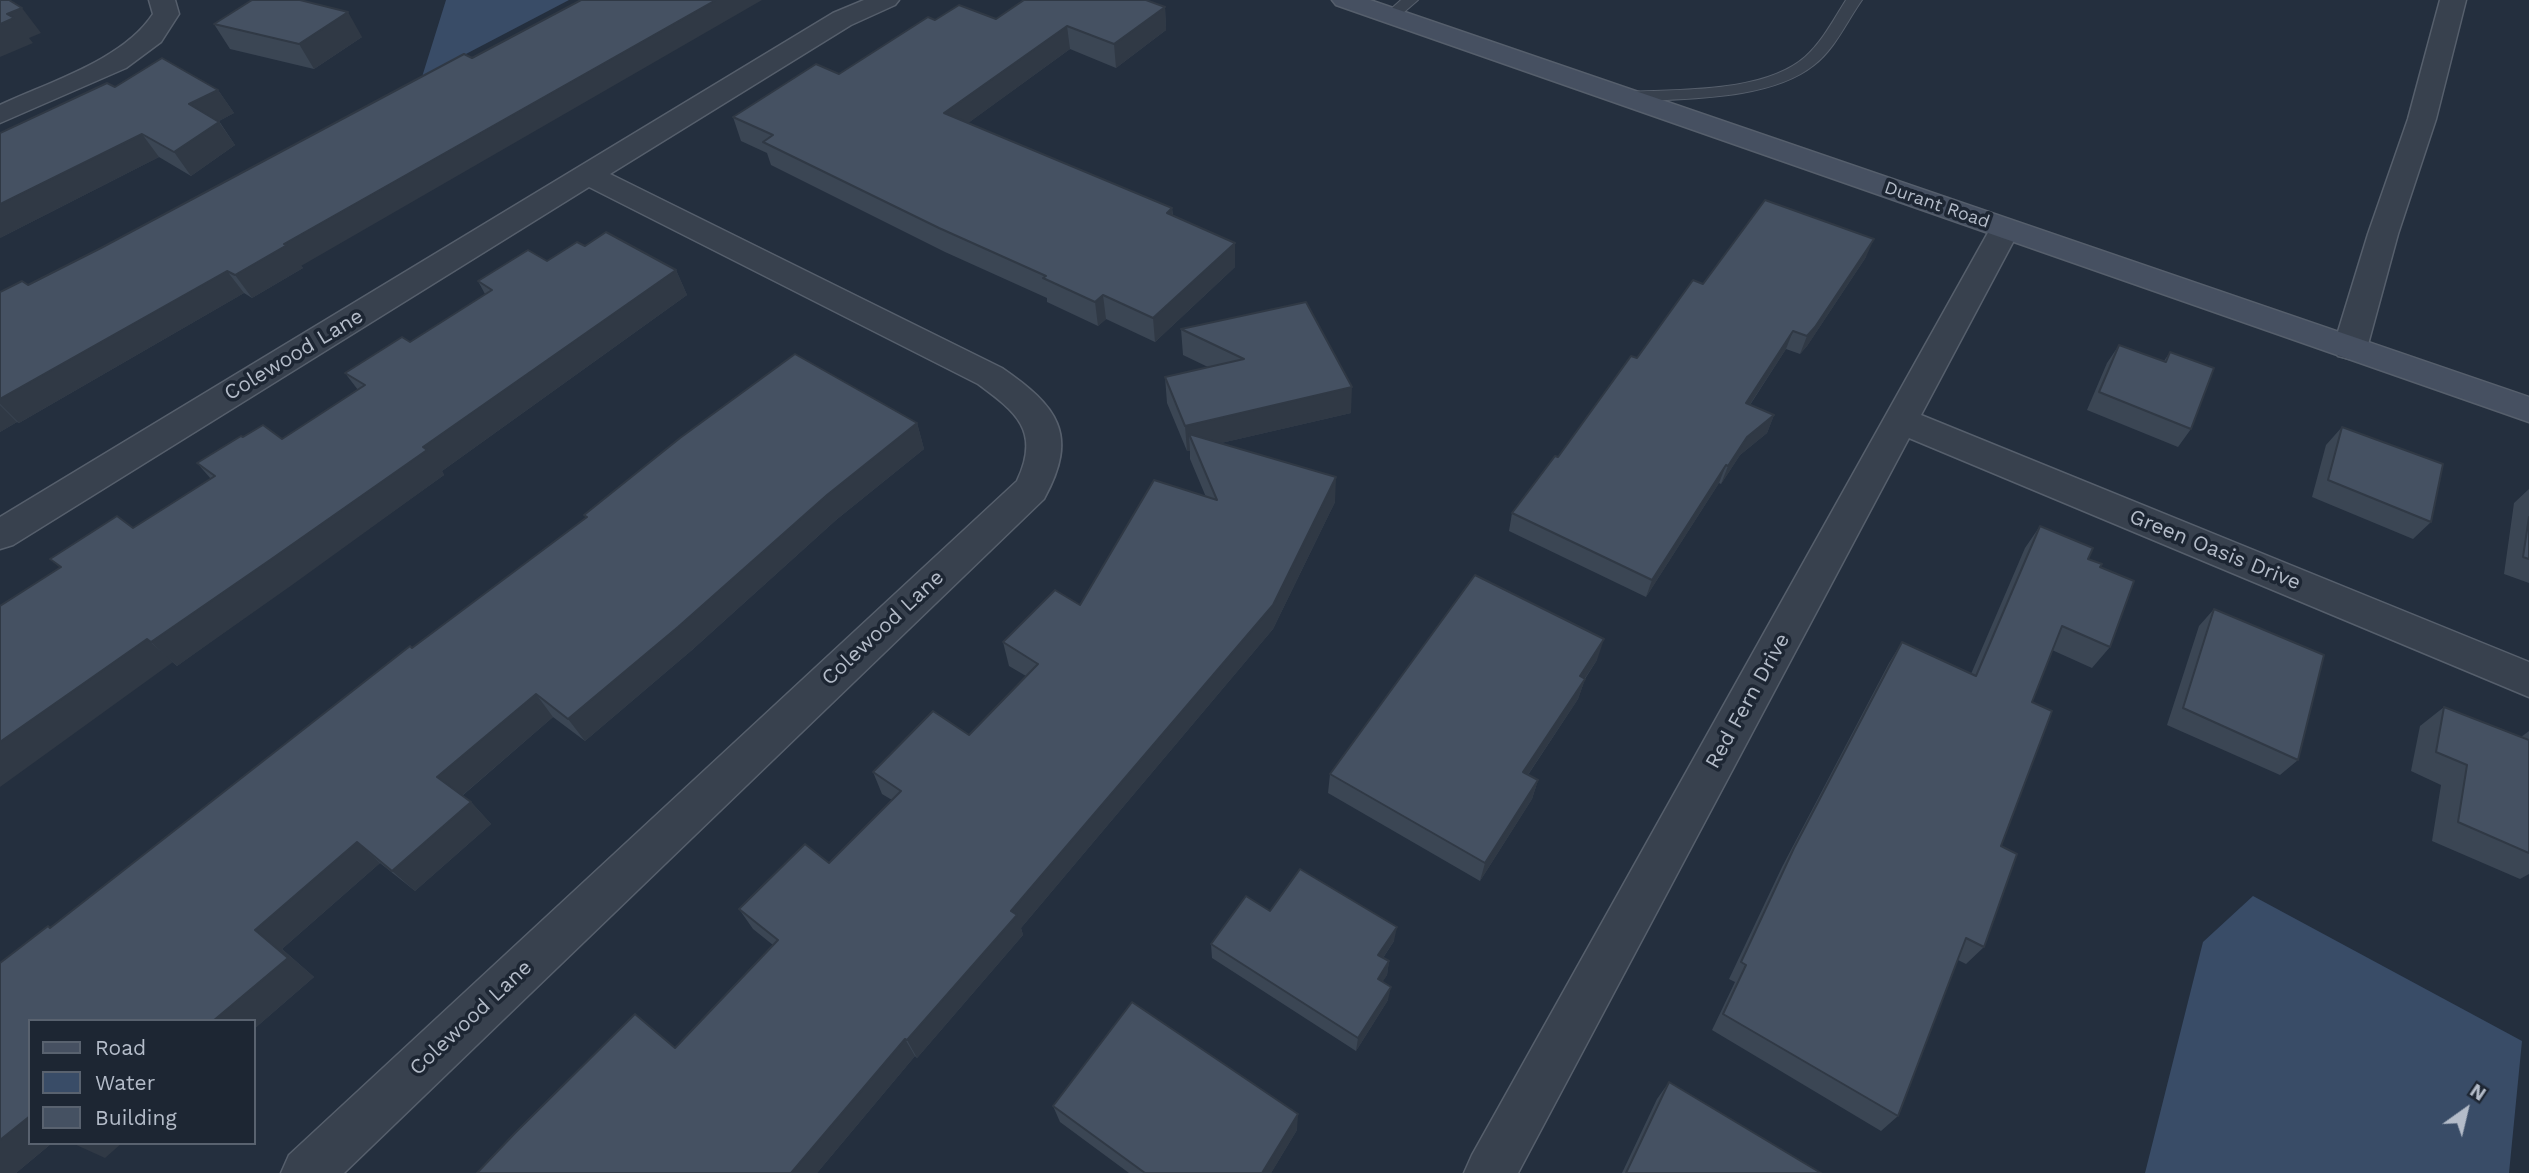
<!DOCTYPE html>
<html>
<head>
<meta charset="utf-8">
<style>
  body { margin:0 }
  #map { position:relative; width:2529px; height:1173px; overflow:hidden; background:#242f3e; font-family:"Work Sans",sans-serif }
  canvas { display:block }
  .legend { position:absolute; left:28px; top:1019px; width:228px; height:126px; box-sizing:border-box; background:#1d2633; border:2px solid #59626f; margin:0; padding:9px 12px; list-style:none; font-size:21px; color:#b4bcc9 }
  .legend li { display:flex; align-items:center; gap:14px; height:35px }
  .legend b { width:35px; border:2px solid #59626f }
  .north { position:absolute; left:2431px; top:1075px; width:70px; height:70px; -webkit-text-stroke:5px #1d2633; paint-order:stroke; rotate:34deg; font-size:19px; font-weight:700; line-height:28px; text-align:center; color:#b4bcc9 }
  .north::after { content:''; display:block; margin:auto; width:24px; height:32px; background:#b4bcc9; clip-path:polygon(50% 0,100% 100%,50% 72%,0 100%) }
</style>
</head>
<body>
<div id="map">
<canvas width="2529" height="1173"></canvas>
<ul class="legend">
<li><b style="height:9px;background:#465061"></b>Road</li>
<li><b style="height:19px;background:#394c67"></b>Water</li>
<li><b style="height:19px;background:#455162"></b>Building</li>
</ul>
<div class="north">N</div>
</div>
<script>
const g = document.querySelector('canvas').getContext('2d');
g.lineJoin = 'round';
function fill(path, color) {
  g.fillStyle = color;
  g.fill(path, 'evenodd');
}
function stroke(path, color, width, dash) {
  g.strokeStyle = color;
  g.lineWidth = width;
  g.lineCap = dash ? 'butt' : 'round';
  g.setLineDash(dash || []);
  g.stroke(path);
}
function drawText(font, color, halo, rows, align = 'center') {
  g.font = font + ' "Work Sans",sans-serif';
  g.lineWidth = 7;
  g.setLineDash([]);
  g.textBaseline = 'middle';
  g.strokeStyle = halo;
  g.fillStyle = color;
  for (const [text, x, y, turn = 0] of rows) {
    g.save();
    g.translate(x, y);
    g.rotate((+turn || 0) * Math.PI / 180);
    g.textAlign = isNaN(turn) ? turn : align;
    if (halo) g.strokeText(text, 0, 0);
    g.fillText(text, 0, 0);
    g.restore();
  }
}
fill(new Path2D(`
  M 446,0 L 569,0 L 422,77 Z
  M 2253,896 L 2522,1041 L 2509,1173 L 2145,1173 L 2203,942 Z`), '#394c67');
const lane = new Path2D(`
  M 1401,0 L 1418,0 L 1396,19 L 1386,19 L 1383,16 Z
  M 1846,0 L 1862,0 C 1847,21 1835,49 1814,65 C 1769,101 1683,98 1627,102 L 1619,97 L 1627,92 C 1679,89 1764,93 1805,57 C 1822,42 1834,19 1846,0 Z`);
const street = new Path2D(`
  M 149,0 L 175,0 L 179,14 L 161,42 L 126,68 L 0,123 L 0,105 C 49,82 123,60 153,14 Z
  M 864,0 L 899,0 L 895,5 L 851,25 L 610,174 L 1002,368 C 1057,406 1080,434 1044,499 L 344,1173 L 281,1173 L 289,1155 L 1017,481 C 1041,431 1016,412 978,384 L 589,187 L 13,545 L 0,549 L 0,517 L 833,13 Z
  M 2440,0 L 2466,0 L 2436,119 L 2398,234 L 2367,348 L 2362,356 L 2350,359 L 2338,356 L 2333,348 L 2368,234 L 2408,119 Z
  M 2005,219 L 2016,222 L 2020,229 L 1921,415 L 2529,662 L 2529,697 L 1909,438 L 1518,1173 L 1464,1173 L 1472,1155 L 1990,229 L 1994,222 Z`);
const secondary = new Path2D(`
  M 1332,0 L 1370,0 L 2529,397 L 2529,422 L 1336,5 Z`);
stroke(lane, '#565f6c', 2);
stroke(street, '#565f6c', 3);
stroke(secondary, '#565f6c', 3);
fill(lane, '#38414e');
fill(street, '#38414e');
fill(secondary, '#465061');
fill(new Path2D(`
  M 1165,7 L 1166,30 L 1116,68 L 1070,49 L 968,123 L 1172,208 L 1173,216 L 1235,243 L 1235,267 L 1155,342 L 1106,319 L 1098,326 L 1047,302 L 1047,298 L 945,252 L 771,165 L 767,153 L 741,141 L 733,117 L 839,74 L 935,20 L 996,19 Z
  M 214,24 L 362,37 L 314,69 L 230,49 Z
  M 115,87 L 218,90 L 234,113 L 219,121 L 235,145 L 191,176 L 159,157 L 0,238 Z
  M 585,246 L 676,270 L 687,295 L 442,471 L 444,475 L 177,666 L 50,559 L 133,528 L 211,479 L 197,463 L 243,437 L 282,439 L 358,390 L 345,373 L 410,342 L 485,294 L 478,281 L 547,261 Z
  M 1866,257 L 1807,346 L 1800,354 L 1786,349 L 1750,405 L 1774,415 L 1767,433 L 1740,455 L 1721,484 L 1719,483 L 1646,597 L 1509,531 L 1512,513 L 1637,358 L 1703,284 Z
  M 301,266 L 303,268 L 252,298 L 244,293 L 19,423 L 17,422 L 0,432 L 0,292 L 28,285 Z
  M 1306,302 L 1351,413 L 1221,443 L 1335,502 L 1273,629 L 1021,928 L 1023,935 L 917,1058 L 915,1056 L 817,1173 L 477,1173 L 675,1048 L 773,945 L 753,929 L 739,909 L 829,863 L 892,800 L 882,794 L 873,772 L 969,735 L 1026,676 L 1009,666 L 1003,642 L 1080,605 L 1206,497 L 1190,459 L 1190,451 L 1187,451 L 1167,403 L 1165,377 L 1208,367 L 1183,355 L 1181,329 Z
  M 2119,345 L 2164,361 L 2170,352 L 2191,429 L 2178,447 L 2087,410 L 2107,363 Z
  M 917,423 L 924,449 L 836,520 L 692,650 L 585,741 L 553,717 L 462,796 L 471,802 L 491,824 L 415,891 L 380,863 L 282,949 L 314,977 L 254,1029 L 254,1021 L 30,1143 L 52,1143 L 16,1173 L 0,1173 L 48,926 L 51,928 L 412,648 L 586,518 L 584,515 Z
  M 2342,427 L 2431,522 L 2413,539 L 2312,497 L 2326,445 Z
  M 2529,489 L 2529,583 L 2504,574 L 2514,503 Z
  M 2040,526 L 2100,567 L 2110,647 L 2092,668 L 2052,650 L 2032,702 L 2001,846 L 1984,947 L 1966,964 L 1958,960 L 1898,1116 L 1881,1131 L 1712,1030 L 1735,982 L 1729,979 L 1782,867 L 1889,663 L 1902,642 L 1971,674 L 2025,548 Z
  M 2214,609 L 2298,760 L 2280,775 L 2167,725 L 2199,626 Z
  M 1597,660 L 1585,679 L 1578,699 L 1528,775 L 1538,780 L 1532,799 L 1480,881 L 1328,793 L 1330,774 Z
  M 2444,707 L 2521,737 L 2529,731 L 2529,874 L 2520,879 L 2432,841 L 2441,785 L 2411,771 L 2420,726 Z
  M 1270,911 L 1394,941 L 1383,958 L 1389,961 L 1387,975 L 1382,982 L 1388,1000 L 1356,1051 L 1212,958 L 1211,944 Z
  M 1669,1082 L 1821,1173 L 1622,1173 L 1657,1099 Z
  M 1053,1106 L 1297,1130 L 1271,1173 L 1129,1173 L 1060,1122 Z`), '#3b4654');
fill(new Path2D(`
  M 716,0 L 762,0 L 301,266 L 303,268 L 252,298 L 235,275 L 284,244 Z
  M 1165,7 L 1166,30 L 1116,68 L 1114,44 Z
  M 22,8 L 41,33 L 29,38 L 33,43 L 0,57 L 0,24 L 7,14 Z
  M 348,12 L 362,37 L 314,69 L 299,44 Z
  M 1067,26 L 1070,49 L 949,137 L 944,113 Z
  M 218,90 L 234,113 L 206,128 L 189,104 Z
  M 219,122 L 235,145 L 191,176 L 174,152 Z
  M 142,134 L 159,157 L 0,238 L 0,204 Z
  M 1172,208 L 1174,232 L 1167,213 Z
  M 1874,239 L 1866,257 L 1807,346 L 1800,354 L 1807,336 Z
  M 1235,243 L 1235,267 L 1155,342 L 1153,318 Z
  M 676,270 L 687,295 L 442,471 L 444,475 L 292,585 L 177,666 L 151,642 L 423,447 Z
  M 227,271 L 244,293 L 19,423 L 0,404 L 0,399 Z
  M 1103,295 L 1106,319 L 1098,326 L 1095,302 Z
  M 1793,331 L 1786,349 L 1739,421 L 1746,403 Z
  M 1352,387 L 1351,413 L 1195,449 L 1189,434 L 1190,451 L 1187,451 L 1185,426 Z
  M 0,405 L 17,422 L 0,432 Z
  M 1774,415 L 1767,433 L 1740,455 L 1721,484 L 1728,466 L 1747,437 Z
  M 917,423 L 924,449 L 836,520 L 692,650 L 585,741 L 568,719 L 827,495 Z
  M 1726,465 L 1719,483 L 1646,597 L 1652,580 Z
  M 1336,477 L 1335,502 L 1273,629 L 1021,928 L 1023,935 L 917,1058 L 907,1040 L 1011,911 Z
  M 147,639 L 173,662 L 0,787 L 0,742 Z
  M 1604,639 L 1597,660 L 1573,696 L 1580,676 Z
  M 1585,679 L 1578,699 L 1517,791 L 1523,772 Z
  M 536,694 L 553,717 L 458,799 L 437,777 Z
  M 1538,780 L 1532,799 L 1480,881 L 1485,863 Z
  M 471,802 L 491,824 L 415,891 L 392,871 Z
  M 357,842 L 380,863 L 282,949 L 314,977 L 254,1029 L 254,1021 L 213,1021 L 255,930 Z
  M 1397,927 L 1394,941 L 1376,968 L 1378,955 Z
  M 1389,961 L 1387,975 L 1376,992 L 1378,979 Z
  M 1391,987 L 1388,1000 L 1356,1051 L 1358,1038 Z
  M 905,1039 L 915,1056 L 817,1173 L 791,1173 Z
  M 1298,1114 L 1297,1130 L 1271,1173 L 1262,1173 Z
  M 30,1116 L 30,1143 L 52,1143 L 16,1173 L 0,1173 L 0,1140 Z
  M 72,1143 L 122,1143 L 105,1158 Z`), '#303945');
const building = new Path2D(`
  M 0,0 L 9,0 L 22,8 L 7,14 L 14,18 L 0,24 Z
  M 252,0 L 300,0 L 348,12 L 299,44 L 214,24 Z
  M 581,0 L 716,0 L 284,244 L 287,245 L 235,275 L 227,271 L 0,399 L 0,292 L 22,281 L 28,285 L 101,248 L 464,54 L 472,58 Z
  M 1024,0 L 1146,0 L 1165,7 L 1114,44 L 1067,26 L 944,113 L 1172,208 L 1167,213 L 1235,243 L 1153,318 L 1103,295 L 1095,302 L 1043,278 L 1046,276 L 939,228 L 763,142 L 773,135 L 733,117 L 816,64 L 839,74 L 928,17 L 935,20 L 959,5 L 996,19 Z
  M 162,58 L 218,90 L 189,104 L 219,122 L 174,152 L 142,134 L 0,204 L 0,133 L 107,83 L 115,87 Z
  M 1765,200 L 1874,239 L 1815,327 L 1807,336 L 1793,331 L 1746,403 L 1774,415 L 1747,437 L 1728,466 L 1726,465 L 1652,580 L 1512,513 L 1555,456 L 1558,457 L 1631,356 L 1637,358 L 1693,280 L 1703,284 Z
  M 606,232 L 676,270 L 423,447 L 427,450 L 270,560 L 151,642 L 147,639 L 0,742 L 0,606 L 61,567 L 50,559 L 117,516 L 133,528 L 215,476 L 197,463 L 241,436 L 243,437 L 263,425 L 282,439 L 365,385 L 345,373 L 402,337 L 410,342 L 492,290 L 478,281 L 528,250 L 547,261 L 577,242 L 585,246 Z
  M 1306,302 L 1352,387 L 1185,426 L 1165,377 L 1244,359 L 1181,329 Z
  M 2119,345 L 2166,362 L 2170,352 L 2214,368 L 2191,429 L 2099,392 Z
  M 795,354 L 917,423 L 827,495 L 678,627 L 568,719 L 536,694 L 437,777 L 471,802 L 392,871 L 357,842 L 255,930 L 288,958 L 213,1021 L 30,1021 L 30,1116 L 0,1140 L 0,963 L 48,926 L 50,928 L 410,646 L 412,648 L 587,517 L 584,515 L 680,438 Z
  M 2342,427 L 2443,464 L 2431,522 L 2328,480 Z
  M 1189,434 L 1336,477 L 1273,605 L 1011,911 L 1017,915 L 907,1040 L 905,1039 L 791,1173 L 477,1173 L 515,1133 L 635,1014 L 675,1048 L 778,940 L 739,909 L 805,844 L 829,863 L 901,791 L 873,772 L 933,711 L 969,735 L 1038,664 L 1003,642 L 1055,590 L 1080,605 L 1154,480 L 1217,500 Z
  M 2529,517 L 2529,559 L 2523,557 Z
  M 2040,526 L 2093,548 L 2088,559 L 2102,564 L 2100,567 L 2134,581 L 2110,647 L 2062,626 L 2032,702 L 2052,711 L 2001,846 L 2017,854 L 1984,947 L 1966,938 L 1898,1116 L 1723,1014 L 1746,965 L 1741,962 L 1794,848 L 1902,642 L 1976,676 Z
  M 1475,575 L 1604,639 L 1580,676 L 1585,679 L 1523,772 L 1538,780 L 1485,863 L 1330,774 Z
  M 2214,609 L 2324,655 L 2298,760 L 2183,708 Z
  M 2444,707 L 2529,740 L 2529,853 L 2458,822 L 2467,765 L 2436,752 Z
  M 1300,869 L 1397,927 L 1378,955 L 1389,961 L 1378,979 L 1391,987 L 1358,1038 L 1211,944 L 1246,896 L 1270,911 Z
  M 1132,1002 L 1298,1114 L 1262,1173 L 1145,1173 L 1053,1106 Z
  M 1669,1082 L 1821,1173 L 1626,1173 Z`);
fill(building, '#455162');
stroke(building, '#303945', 2);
drawText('18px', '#b4bcc9', '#1d2633', [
  ["Durant Road",1937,205,19]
]);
drawText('21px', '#b4bcc9', '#1d2633', [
  ["Colewood Lane",294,355,-31],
  ["Green Oasis Drive",2215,550,22],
  ["Colewood Lane",883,628,-43],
  ["Red Fern Drive",1748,701,-61],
  ["Colewood Lane",471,1018,-43]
]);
</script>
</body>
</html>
